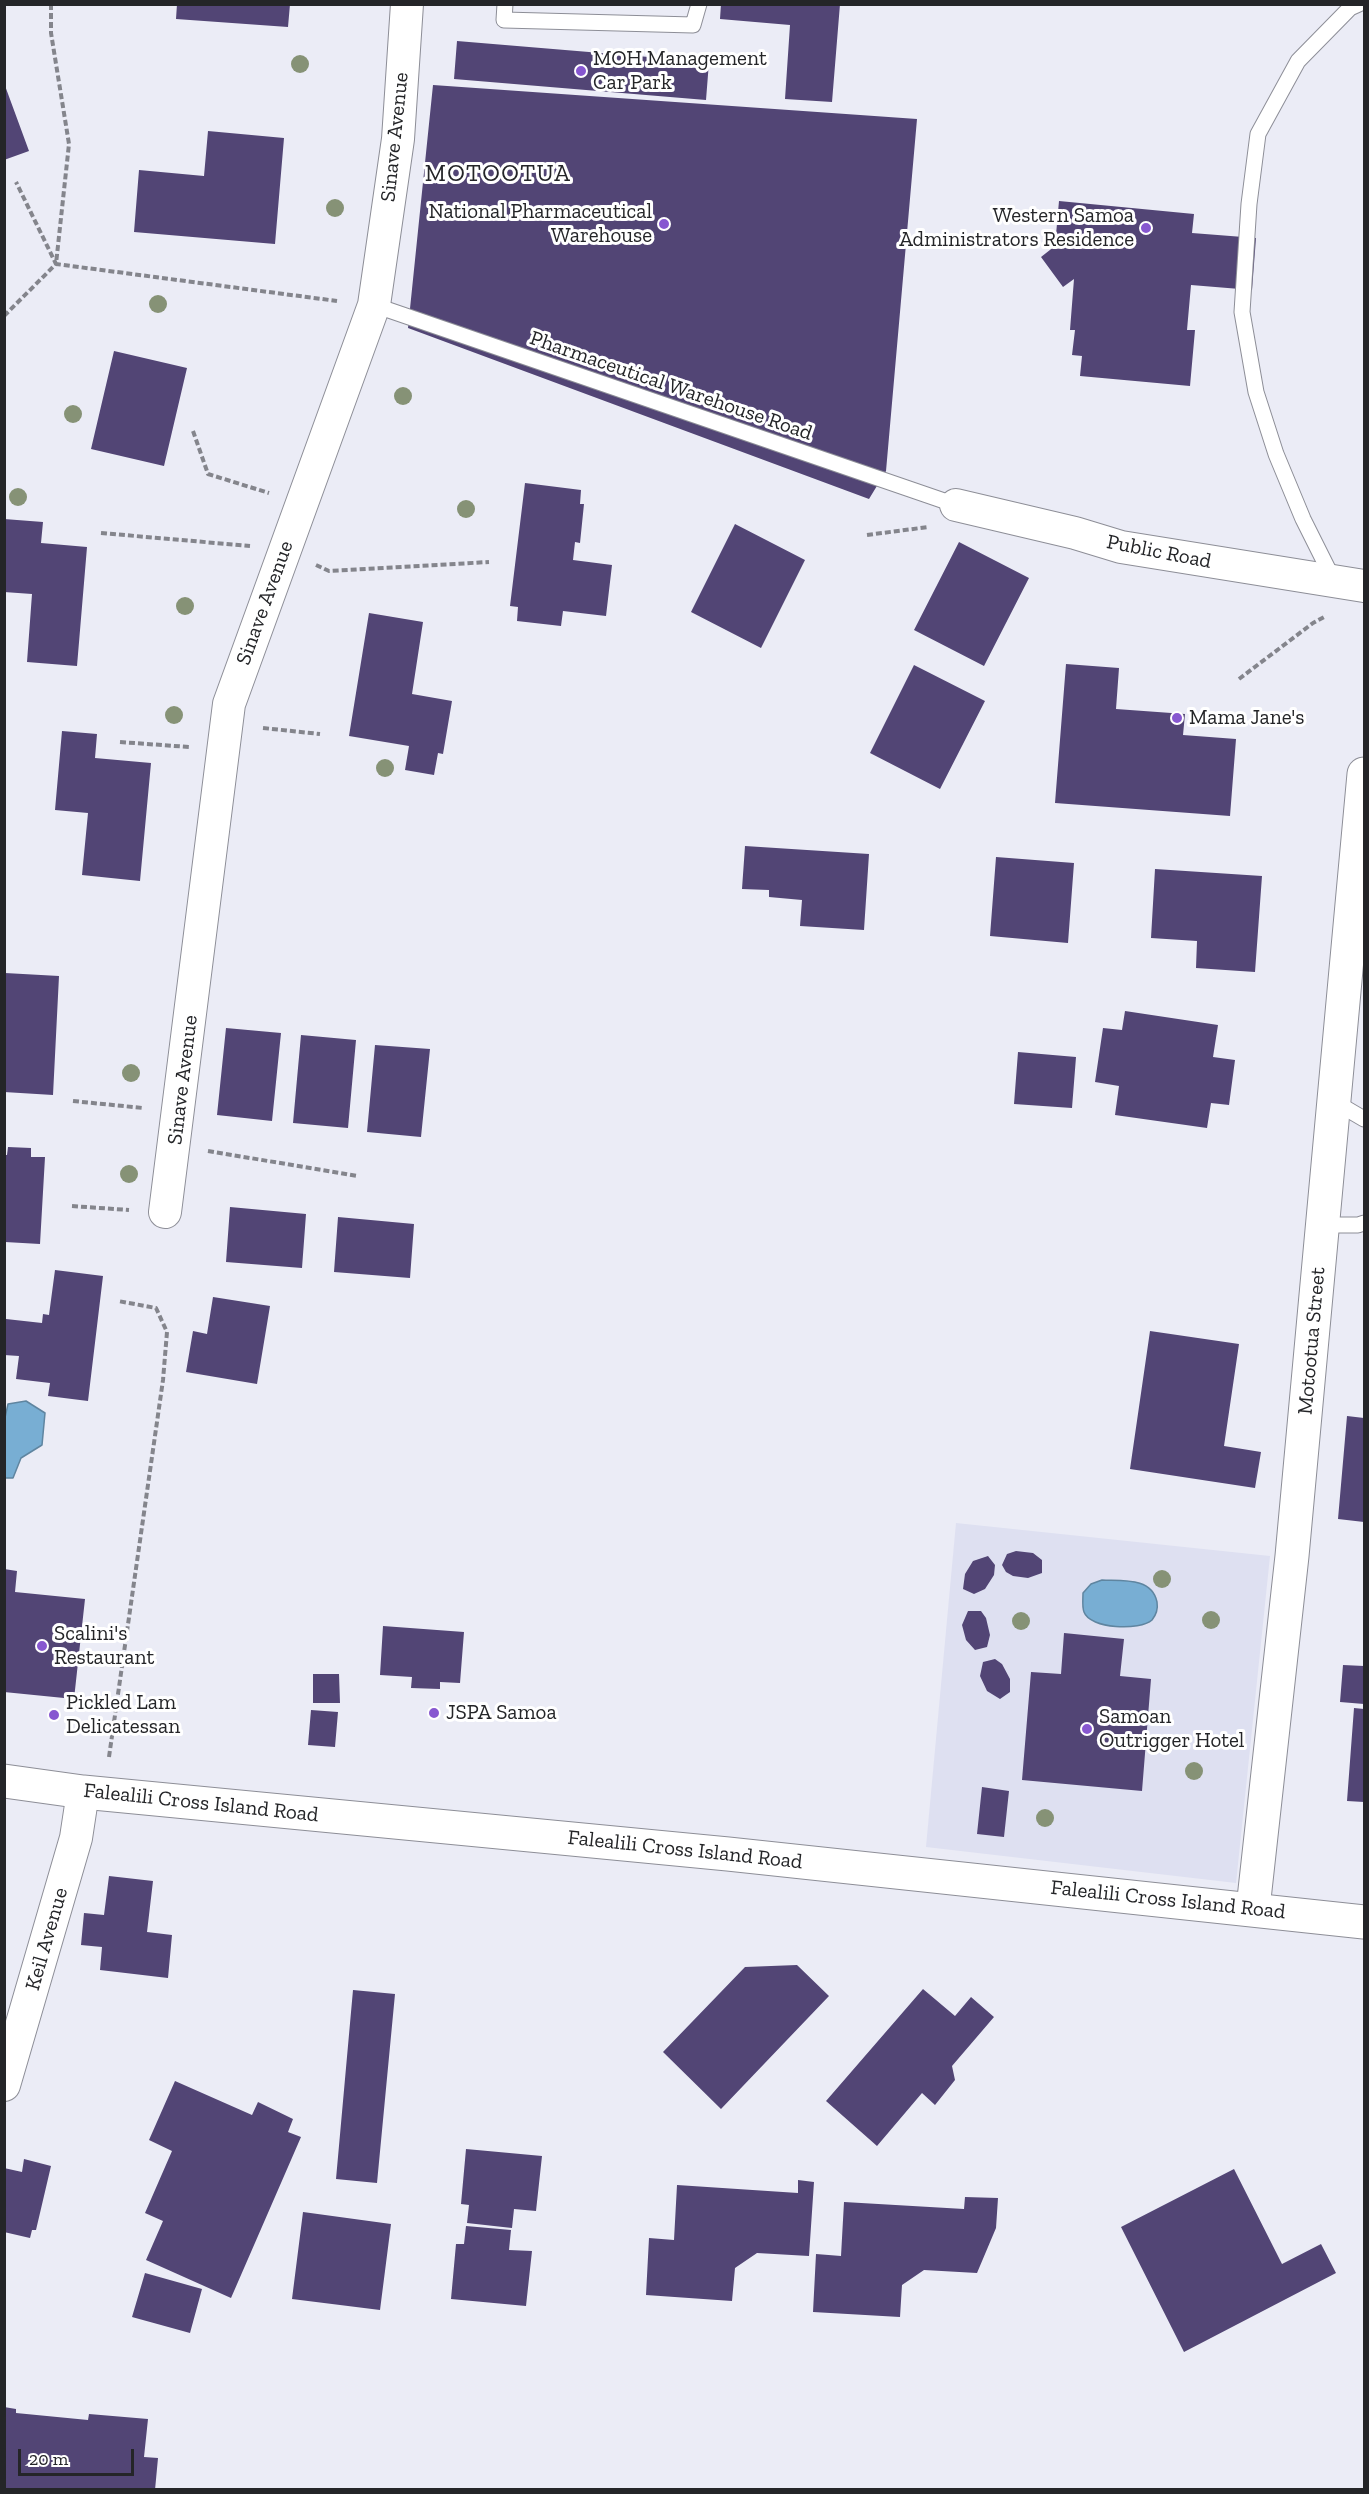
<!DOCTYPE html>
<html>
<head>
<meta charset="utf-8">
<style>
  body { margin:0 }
  #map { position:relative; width:1369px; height:2494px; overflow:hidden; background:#ebecf6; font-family:"Zilla Slab",serif }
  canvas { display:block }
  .frame { position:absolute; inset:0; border:6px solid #242528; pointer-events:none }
  .scale { position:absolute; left:18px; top:2449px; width:116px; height:27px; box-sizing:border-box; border:3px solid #242528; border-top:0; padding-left:8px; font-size:18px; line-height:21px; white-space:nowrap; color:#242528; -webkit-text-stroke:4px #fff; paint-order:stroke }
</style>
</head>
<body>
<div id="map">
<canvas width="1369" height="2494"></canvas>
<div class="frame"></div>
<div class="scale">20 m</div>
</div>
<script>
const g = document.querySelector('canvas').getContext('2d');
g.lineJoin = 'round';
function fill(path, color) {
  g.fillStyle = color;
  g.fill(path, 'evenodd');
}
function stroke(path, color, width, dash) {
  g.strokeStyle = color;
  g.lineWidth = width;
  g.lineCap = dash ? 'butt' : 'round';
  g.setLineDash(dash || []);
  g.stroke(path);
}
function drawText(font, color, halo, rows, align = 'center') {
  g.font = font + ' "Zilla Slab",serif';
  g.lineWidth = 6;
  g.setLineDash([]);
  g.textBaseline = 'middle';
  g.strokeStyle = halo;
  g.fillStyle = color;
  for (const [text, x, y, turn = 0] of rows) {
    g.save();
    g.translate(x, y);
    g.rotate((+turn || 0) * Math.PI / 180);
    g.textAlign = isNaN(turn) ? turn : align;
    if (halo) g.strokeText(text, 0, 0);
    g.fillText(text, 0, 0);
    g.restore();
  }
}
fill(new Path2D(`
  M 956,1523 L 1270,1556 L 1236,1883 L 926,1847 Z`), '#dee0f1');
const water = new Path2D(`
  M 26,1401 L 45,1413 L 42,1445 L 21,1458 L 13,1478 L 5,1478 L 4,1422 L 8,1404 Z
  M 1102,1580 C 1122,1581 1152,1577 1157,1602 C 1158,1608 1156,1615 1152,1620 C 1140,1631 1090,1629 1084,1612 C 1082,1607 1083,1599 1083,1593 L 1091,1584 Z`);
fill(water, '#78aed3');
stroke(water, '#5f85a0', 1.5);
fill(new Path2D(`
  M 177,4 L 290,4 L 288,27 L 176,19 Z
  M 721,4 L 840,4 L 832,102 L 785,99 L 790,25 L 720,19 Z
  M 457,41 L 709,62 L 706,100 L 454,79 Z
  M 4,83 L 29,151 L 4,160 Z
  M 433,85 L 917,119 L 886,471 L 869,499 L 408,328 Z
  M 208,131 L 284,138 L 275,244 L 134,232 L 139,170 L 204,176 Z
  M 1059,201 L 1194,214 L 1192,233 L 1256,238 L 1252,290 L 1191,285 L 1187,330 L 1195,330 L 1190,386 L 1080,376 L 1082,356 L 1072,355 L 1075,330 L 1070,330 L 1074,279 L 1063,287 L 1041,257 L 1055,246 Z
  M 114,351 L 187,368 L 164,466 L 91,449 Z
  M 525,483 L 581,490 L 580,504 L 584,504 L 580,543 L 575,542 L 573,560 L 612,565 L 606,616 L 563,611 L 561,626 L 517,621 L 518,607 L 510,606 Z
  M 4,519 L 43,522 L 41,543 L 87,547 L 77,666 L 27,662 L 32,594 L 4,592 Z
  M 735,524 L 805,560 L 761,648 L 691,612 Z
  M 959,542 L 1029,578 L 984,666 L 914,630 Z
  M 369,613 L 423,622 L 412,694 L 452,701 L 443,754 L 438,753 L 434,775 L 405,770 L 409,746 L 349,736 Z
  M 1066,664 L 1119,668 L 1116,709 L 1185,714 L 1183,735 L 1236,739 L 1230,816 L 1055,803 Z
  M 914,665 L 985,701 L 940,789 L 870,753 Z
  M 62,731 L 97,734 L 95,758 L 151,763 L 140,881 L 82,875 L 88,813 L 55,810 Z
  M 745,846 L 869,854 L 864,930 L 800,926 L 802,900 L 769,897 L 769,890 L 742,889 Z
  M 996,857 L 1074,863 L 1068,943 L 990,936 Z
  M 1155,869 L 1262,876 L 1255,972 L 1196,968 L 1197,941 L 1151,938 Z
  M 5,973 L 59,976 L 53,1095 L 4,1092 Z
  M 1125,1011 L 1218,1025 L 1213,1057 L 1235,1060 L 1229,1105 L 1211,1103 L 1207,1128 L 1115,1115 L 1119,1086 L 1095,1082 L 1103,1028 L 1122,1030 Z
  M 226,1028 L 281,1033 L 272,1121 L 217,1115 Z
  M 301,1035 L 356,1040 L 348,1128 L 293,1123 Z
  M 375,1045 L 430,1049 L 421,1137 L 367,1132 Z
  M 1018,1052 L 1076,1057 L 1072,1108 L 1014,1104 Z
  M 8,1147 L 31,1148 L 31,1157 L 45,1157 L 40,1244 L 5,1242 L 5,1155 L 7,1155 Z
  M 230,1207 L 306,1214 L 302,1268 L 226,1262 Z
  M 338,1217 L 414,1224 L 410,1278 L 334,1272 Z
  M 55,1270 L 103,1276 L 88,1401 L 48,1396 L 50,1383 L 16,1379 L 19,1356 L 4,1355 L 6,1319 L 42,1323 L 43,1314 L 49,1315 Z
  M 213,1297 L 270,1306 L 257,1384 L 186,1372 L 193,1331 L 207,1334 Z
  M 1150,1331 L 1239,1344 L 1224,1446 L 1261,1452 L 1255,1488 L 1130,1469 Z
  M 1347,1416 L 1364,1418 L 1364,1522 L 1338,1519 Z
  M 1016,1551 L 1033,1553 L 1042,1560 L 1042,1573 L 1028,1578 L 1013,1576 L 1006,1572 L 1002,1565 L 1007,1554 Z
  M 988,1556 L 995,1565 L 994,1575 L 985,1589 L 974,1594 L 963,1589 L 965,1574 L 973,1561 Z
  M 4,1569 L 17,1571 L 15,1592 L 85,1599 L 74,1699 L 4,1692 Z
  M 968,1611 L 981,1611 L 986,1618 L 990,1635 L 987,1647 L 975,1650 L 966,1640 L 962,1625 Z
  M 383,1626 L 464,1632 L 460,1683 L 440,1682 L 440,1689 L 411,1688 L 412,1677 L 380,1675 Z
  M 1064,1633 L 1124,1639 L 1120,1676 L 1151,1679 L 1142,1791 L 1022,1780 L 1031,1672 L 1061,1674 Z
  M 995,1659 L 1002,1664 L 1010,1679 L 1010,1692 L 1000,1699 L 987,1691 L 980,1676 L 983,1662 Z
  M 1343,1665 L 1364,1666 L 1364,1704 L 1340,1702 Z
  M 313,1674 L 339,1674 L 340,1703 L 313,1703 Z
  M 1354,1708 L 1364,1709 L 1364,1802 L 1347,1801 Z
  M 311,1710 L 338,1712 L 335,1747 L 308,1745 Z
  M 982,1787 L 1009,1791 L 1004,1837 L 977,1834 Z
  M 109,1876 L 153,1881 L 147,1932 L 172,1935 L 168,1978 L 100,1970 L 102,1947 L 81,1945 L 84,1913 L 104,1915 Z
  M 797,1965 L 829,1996 L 721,2109 L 663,2052 L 745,1967 Z
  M 923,1989 L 955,2016 L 971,1997 L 994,2017 L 952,2066 L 955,2080 L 935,2105 L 922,2093 L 877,2146 L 826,2101 Z
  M 353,1990 L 395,1994 L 377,2183 L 336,2179 Z
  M 175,2081 L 252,2115 L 258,2102 L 293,2119 L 288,2132 L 301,2137 L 231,2298 L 146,2260 L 163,2221 L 145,2213 L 172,2151 L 149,2140 Z
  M 466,2149 L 542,2156 L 536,2211 L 514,2209 L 512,2228 L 467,2223 L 469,2205 L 461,2204 Z
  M 24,2159 L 51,2166 L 36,2230 L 32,2230 L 30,2238 L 4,2232 L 4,2168 L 22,2172 Z
  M 1234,2169 L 1282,2264 L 1321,2244 L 1336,2273 L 1184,2352 L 1121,2227 Z
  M 798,2180 L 814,2182 L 809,2256 L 757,2253 L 735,2268 L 732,2301 L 646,2295 L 649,2238 L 674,2240 L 677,2185 L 798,2193 Z
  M 965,2197 L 998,2198 L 996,2228 L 977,2273 L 924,2270 L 902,2285 L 900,2317 L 813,2312 L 816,2254 L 841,2256 L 844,2202 L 964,2209 Z
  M 303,2212 L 391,2224 L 380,2310 L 292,2299 Z
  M 466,2226 L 511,2230 L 509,2250 L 532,2251 L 526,2306 L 451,2299 L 456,2244 L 464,2244 Z
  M 145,2273 L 202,2289 L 190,2333 L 132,2317 Z
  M 4,2407 L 16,2409 L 16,2413 L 88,2420 L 89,2414 L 148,2419 L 144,2457 L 158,2458 L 155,2490 L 4,2490 Z`), '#524575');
const service = new Path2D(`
  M 505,4 L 504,20 L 693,25 L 699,4
  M 374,305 L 956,505
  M 1334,581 L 1303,519 L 1276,454 L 1256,392 L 1242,312 L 1249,204 L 1258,134 L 1298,61 L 1350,8 L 1359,4
  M 1335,1102 L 1364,1119
  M 1322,1225 L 1358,1225 L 1364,1223`);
const minor = new Path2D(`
  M 956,505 L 1075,533 L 1121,547 L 1364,586
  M 165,1212 L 229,704 L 374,305 L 398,139 L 407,4
  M 4,2085 L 76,1838 L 83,1792`);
const secondary = new Path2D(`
  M 1253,1908 L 1292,1556 L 1364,774`);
const primary = new Path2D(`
  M 4,1781 L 83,1792 L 728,1854 L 1364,1922`);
stroke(service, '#8d8e97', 17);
stroke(minor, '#8d8e97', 34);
stroke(secondary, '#8d8e97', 35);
stroke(primary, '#8d8e97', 35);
stroke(new Path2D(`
  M 51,4 L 51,33 L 69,144 L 56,264 L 337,301
  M 4,316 L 56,264 L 16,182
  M 193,431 L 208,474 L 269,493
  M 101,533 L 250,546
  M 867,535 L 928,527
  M 316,565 L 329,571 L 489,562
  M 1239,679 L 1313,623 L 1326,616
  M 263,728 L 320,734
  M 120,742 L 189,747
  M 73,1101 L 143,1108
  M 208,1151 L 358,1176
  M 72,1206 L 129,1210
  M 109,1757 L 163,1380 L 167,1332 L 156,1308 L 118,1301`), '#84858c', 4, [6, 3]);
stroke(service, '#fff', 15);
stroke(minor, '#fff', 32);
stroke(secondary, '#fff', 33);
stroke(primary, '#fff', 33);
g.fillStyle = '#869276';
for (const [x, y] of [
  [300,64],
  [335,208],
  [158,304],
  [403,396],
  [73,414],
  [18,497],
  [466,509],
  [185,606],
  [174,715],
  [385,768],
  [131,1073],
  [129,1174],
  [1162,1579],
  [1211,1620],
  [1021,1621],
  [1194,1771],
  [1045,1818]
]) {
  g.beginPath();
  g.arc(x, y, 9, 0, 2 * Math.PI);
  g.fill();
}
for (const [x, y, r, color] of [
  [581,71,6,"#8757d0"],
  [664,224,6,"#8757d0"],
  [1146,228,6,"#8757d0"],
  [1177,718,6,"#8757d0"],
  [42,1646,6,"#8757d0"],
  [434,1713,6,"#8757d0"],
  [54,1715,6,"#8757d0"],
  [1087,1729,6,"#8757d0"]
]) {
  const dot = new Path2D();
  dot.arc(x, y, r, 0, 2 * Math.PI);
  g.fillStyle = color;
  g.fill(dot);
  stroke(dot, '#fff', 2);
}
drawText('21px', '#242528', '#fff', [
  ["MOH Management",593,59],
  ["Car Park",593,83],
  ["National Pharmaceutical",652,212,"right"],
  ["Warehouse",652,236,"right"],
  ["Western Samoa",1134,216,"right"],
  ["Administrators Residence",1134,240,"right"],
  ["Mama Jane's",1189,718],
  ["Scalini's",54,1634],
  ["Restaurant",54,1658],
  ["Pickled Lam",66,1703],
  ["Delicatessan",66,1727],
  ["JSPA Samoa",446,1713],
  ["Samoan",1099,1717],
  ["Outrigger Hotel",1099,1741]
], 'left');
drawText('21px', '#242528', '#fff', [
  ["Sinave Avenue",395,137,-84],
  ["Pharmaceutical Warehouse Road",671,386,19],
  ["Public Road",1159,552,11],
  ["Sinave Avenue",265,603,-70],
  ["Sinave Avenue",183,1080,-83],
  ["Motootua Street",1312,1341,-85],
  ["Falealili Cross Island Road",201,1803,6],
  ["Falealili Cross Island Road",685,1850,6],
  ["Falealili Cross Island Road",1168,1900,6],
  ["Keil Avenue",47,1939,-74]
]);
g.letterSpacing = '1.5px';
drawText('24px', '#242528', '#fff', [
  ["MOTOOTUA",498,174]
]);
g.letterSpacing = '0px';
</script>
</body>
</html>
